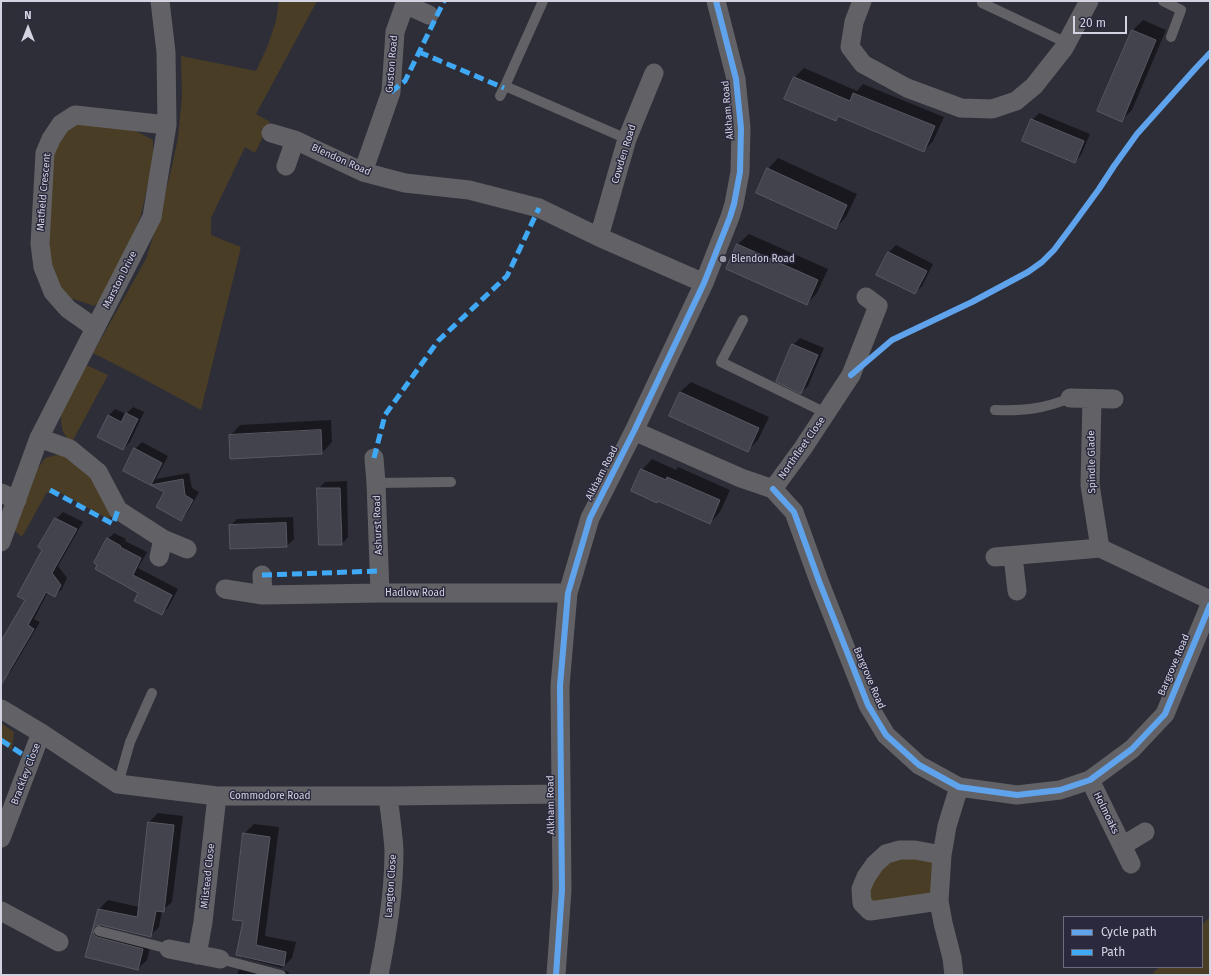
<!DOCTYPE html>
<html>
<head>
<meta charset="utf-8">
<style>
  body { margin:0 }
  #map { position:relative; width:1211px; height:976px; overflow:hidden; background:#2e2e39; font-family:"Fira Sans",sans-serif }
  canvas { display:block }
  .frame { position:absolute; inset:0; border:2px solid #d3d3e1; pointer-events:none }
  .legend { position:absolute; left:1063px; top:916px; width:140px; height:52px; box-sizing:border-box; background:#2a293e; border:1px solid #6e6d7f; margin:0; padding:5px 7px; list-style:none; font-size:12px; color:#d3d3e1 }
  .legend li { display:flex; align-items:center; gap:8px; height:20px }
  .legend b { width:20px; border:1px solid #6e6d7f }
  .north { position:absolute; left:8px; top:8px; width:40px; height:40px; -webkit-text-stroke:3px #2a293e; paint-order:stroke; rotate:0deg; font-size:11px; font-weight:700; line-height:16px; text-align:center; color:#d3d3e1 }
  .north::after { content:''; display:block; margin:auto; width:14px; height:18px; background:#d3d3e1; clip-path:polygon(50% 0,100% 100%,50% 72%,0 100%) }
  .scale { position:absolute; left:1073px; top:16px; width:54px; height:18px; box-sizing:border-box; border:2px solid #d3d3e1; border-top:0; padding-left:5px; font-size:12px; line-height:14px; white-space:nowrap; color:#d3d3e1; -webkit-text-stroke:3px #2a293e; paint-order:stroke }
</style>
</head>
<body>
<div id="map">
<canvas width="1211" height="976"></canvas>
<div class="frame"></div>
<ul class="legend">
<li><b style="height:5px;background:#60a3ed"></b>Cycle path</li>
<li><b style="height:5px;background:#3fa9f5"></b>Path</li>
</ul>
<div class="north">N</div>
<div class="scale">20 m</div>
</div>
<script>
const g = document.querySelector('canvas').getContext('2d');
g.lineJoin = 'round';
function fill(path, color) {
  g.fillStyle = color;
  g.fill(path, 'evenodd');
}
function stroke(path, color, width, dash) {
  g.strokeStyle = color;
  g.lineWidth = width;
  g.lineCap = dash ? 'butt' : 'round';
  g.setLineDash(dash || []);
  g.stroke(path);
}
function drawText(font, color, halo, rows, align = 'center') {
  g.font = font + ' "Fira Sans",sans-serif';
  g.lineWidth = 3;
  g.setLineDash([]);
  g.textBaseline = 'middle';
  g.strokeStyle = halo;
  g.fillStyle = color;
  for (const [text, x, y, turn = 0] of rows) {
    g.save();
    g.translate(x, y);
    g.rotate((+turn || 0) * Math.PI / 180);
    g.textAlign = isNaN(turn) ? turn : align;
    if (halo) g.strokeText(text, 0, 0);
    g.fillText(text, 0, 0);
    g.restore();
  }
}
fill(new Path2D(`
  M 279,1 L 317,1 L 256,114 L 270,122 L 255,153 L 245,147 L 211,218 L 211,235 L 241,247 L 201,410 L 138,376 L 93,353 L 146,259 L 159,218 L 172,166 L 178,138 L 182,96 L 181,56 L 256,71 L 268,45 L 276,21 Z
  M 75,115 L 132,129 L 153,140 L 153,161 L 141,215 L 128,249 L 105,296 L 94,306 L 53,292 L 43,267 L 51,139 Z
  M 86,365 L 108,375 L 72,442 C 62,435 61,427 61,415 Z
  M 60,454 L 84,467 L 113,512 L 109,519 L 55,490 L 52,494 L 47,492 L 22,537 L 14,530 L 37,470 L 45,458 Z
  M 1,723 L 14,732 L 12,750 L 1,744 Z
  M 886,854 L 942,855 L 939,901 L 870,911 L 866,877 Z
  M 1210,917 L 1210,975 L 1151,975 L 1159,967 L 1202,967 L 1202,925 Z`), '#4a3d26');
fill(new Path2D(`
  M 1143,20 L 1166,30 L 1132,110 L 1121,121 L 1132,31 Z
  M 804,68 L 857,91 L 863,84 L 944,117 L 933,141 L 924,151 L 840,116 L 835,120 L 795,77 Z
  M 1039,113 L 1090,134 L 1081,155 L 1075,162 L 1032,120 Z
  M 778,158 L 857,194 L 846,217 L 836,228 L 768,169 Z
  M 749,234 L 828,269 L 817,293 L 807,304 L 728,268 L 738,244 Z
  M 896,245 L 933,264 L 922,286 L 915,293 L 878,275 L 889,252 Z
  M 800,338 L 824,348 L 808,386 L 801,393 L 793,345 Z
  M 691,382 L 769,417 L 758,440 L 748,450 L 680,392 Z
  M 133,407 L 144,412 L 130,442 L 123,449 L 108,416 L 115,409 L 126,414 Z
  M 331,420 L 332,442 L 322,453 L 230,436 L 240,425 Z
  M 142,442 L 168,456 L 156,479 L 189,473 L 192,488 L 199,492 L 187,513 L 180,520 L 165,492 L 124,470 L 135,449 Z
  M 652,459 L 676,470 L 678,467 L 730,490 L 720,512 L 710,523 L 642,470 Z
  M 347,481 L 348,537 L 342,544 L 318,489 L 325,482 Z
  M 63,512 L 83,522 L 58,566 L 67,578 L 62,589 L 55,596 L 48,592 L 34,619 L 40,622 L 11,671 L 4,678 L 1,676 L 1,642 L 26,600 L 44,549 L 56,519 Z
  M 293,517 L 294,539 L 287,546 L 230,526 L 237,519 Z
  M 114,533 L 126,539 L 125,541 L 147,552 L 138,568 L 178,589 L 168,608 L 161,614 L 139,593 L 108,539 Z
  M 158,813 L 183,816 L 172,902 L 162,911 L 159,927 L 150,936 L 101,924 L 106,929 L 152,940 L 147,960 L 138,969 L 86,956 L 99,909 L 108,900 L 139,907 L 149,822 Z
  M 254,824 L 279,827 L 265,936 L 296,942 L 292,958 L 282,968 L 241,957 L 244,921 L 244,834 Z
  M 248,961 L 289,972 L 288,975 L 237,975 L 238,971 Z`), '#0007');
const building = new Path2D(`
  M 1132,30 L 1156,40 L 1122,122 L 1097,111 Z
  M 794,77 L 850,101 L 853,93 L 935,126 L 924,152 L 838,116 L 836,121 L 784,99 Z
  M 1031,119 L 1084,141 L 1075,163 L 1022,141 Z
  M 767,168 L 847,205 L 836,229 L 756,193 Z
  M 737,244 L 818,280 L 807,305 L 726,269 Z
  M 888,252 L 927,271 L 915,294 L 876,275 Z
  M 792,344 L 818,355 L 801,394 L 776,382 Z
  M 680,392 L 759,428 L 748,452 L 669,416 Z
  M 126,413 L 138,419 L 123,450 L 97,437 L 108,415 L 121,422 Z
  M 321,430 L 322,454 L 230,459 L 229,435 Z
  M 134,448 L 162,463 L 151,485 L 183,479 L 185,495 L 193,500 L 181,521 L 156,507 L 164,492 L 123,471 Z
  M 641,469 L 666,480 L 667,477 L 720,500 L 710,524 L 658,501 L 657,503 L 631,491 Z
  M 317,488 L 340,488 L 342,545 L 319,545 Z
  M 55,518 L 77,529 L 52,573 L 61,585 L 55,597 L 46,592 L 28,625 L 34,629 L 1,685 L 1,641 L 25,600 L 17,596 L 42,550 L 38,547 Z
  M 286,523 L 287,547 L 230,549 L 229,525 Z
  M 107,538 L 121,546 L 120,547 L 141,558 L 133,575 L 172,595 L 162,615 L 134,601 L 138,593 L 95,569 L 97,565 L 94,563 Z
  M 148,822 L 174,825 L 164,912 L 156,911 L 151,937 L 101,925 L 95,926 L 93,930 L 94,935 L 97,937 L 143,949 L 138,970 L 85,957 L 98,909 L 137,917 Z
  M 243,833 L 270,837 L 256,945 L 286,952 L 284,966 L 236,955 L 243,921 L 233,920 Z`);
fill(building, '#43434e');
stroke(building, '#585862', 1);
stroke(new Path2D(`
  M 543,1 L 505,86 L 627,139
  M 1163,1 L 1181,10 L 1171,37
  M 982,3 L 1067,43
  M 500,96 L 505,86
  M 743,320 L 721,362 L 826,413
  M 995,410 C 1023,411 1044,409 1070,398
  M 376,483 L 451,482
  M 118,784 L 130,742 L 152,693
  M 99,931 L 169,949
  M 220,959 L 281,975`), '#626266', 10);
stroke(new Path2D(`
  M 862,1 L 854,22 L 850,47 L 863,64 L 907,88 L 961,108 L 992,109 L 1016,101 L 1034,86 L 1064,48 L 1089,1
  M 405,4 L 429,15
  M 271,133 L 295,140 L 363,172 L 405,183 L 469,190 L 539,208 L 599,237 L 704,283
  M 286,166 L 295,140
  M 363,172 L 391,92 L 395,32 L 406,1
  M 599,237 L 627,139 L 654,73
  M 95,328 L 68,309 L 53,292 L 43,267 L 40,244 L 45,153 L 51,139 L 61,124 L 75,115 L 167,125
  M 1070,398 L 1114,399
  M 1092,399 L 1090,485 L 1100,548
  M 634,431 L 741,478 L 773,489 L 803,448 L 851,375 L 878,306 L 866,297
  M 39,438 L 70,449 L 98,472 L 118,510 L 163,539 L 187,549
  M 374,458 L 376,483 L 380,593
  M 773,489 L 794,512 L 819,581 L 868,705 L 886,735 L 919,765 L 959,787 L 1017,795 L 1060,790 L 1090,780 L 1132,749 L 1165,714 L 1210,605
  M 1,493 L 17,500
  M 1,542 L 39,438 L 152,217 L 167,125 L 166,52 L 160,1
  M 1013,556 L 1017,591
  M 159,557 L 163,539
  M 995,557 L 1100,548 L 1210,600
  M 262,575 L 263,595
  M 225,589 L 263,595 L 380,593 L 568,593
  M 1,709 L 41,733 L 118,784 L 217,796 L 388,796 L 561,794
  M 1090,780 L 1131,864
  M 1,838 L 41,733
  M 1122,846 L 1145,832
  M 939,901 L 870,911 L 862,903 L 861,889 L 866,877 L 875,864 L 886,854 L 900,850 L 915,850 L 942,855
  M 1,911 L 59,942
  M 169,949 L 220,959
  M 197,955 L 203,922 L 217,796
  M 379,975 C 387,934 394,893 394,850 C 393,832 390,814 388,796
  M 556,975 L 562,890 L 560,686 L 568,593 L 590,518 L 634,431 L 704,283 L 730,217 L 734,204 L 740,172 L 741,128 L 736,79 L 716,1
  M 954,975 L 952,958 L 943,923 L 939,901 L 942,855 L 947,826 L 959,787`), '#626266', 19);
stroke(new Path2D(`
  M 419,52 L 504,88
  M 391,92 L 405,81 L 444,1
  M 374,458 L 385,415 L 438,341 L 507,276 L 539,208
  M 50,490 L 113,524 L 118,510
  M 262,575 L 380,571
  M 1,740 L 31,760`), '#3fa9f5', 5, [10, 5]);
stroke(new Path2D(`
  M 851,375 L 892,340 L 972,302 L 1028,272 L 1042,262 L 1054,250 L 1072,226 L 1099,189 L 1114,166 L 1137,134 L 1195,69 L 1210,53
  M 773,489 L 794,512 L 819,581 L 868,705 L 886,735 L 919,765 L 959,787 L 1017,795 L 1060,790 L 1090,780 L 1132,749 L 1165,714 L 1210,605
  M 556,975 L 562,890 L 560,686 L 568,593 L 590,518 L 634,431 L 704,283 L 730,217 L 734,204 L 740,172 L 741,128 L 736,79 L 716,1`), '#60a3ed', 6);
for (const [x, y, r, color] of [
  [723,259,4,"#9999a6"]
]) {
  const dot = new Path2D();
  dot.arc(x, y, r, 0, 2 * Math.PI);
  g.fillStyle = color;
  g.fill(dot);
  stroke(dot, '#2a293e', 1.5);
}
drawText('10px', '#d3d3e1', '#2a293e', [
  ["Guston Road",392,64,-85],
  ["Alkham Road",728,110,-95],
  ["Cowden Road",624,154,-73],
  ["Blendon Road",341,160,24],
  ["Matfield Crescent",44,192,-85],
  ["Marston Drive",120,280,-63],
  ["Northfleet Close",802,448,-55],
  ["Spindle Glade",1092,462,-91],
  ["Alkham Road",602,473,-63],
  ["Ashurst Road",378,525,-92],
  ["Hadlow Road",415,593],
  ["Bargrove Road",1174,665,-67],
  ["Bargrove Road",869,678,67],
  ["Brackley Close",26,774,-69],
  ["Commodore Road",270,796],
  ["Alkham Road",551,805,-91],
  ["Holmoaks",1106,813,64],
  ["Milstead Close",208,876,-84],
  ["Langton Close",391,886,-86]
]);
drawText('10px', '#d3d3e1', '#2a293e', [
  ["Blendon Road",731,259]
], 'left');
</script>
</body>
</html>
